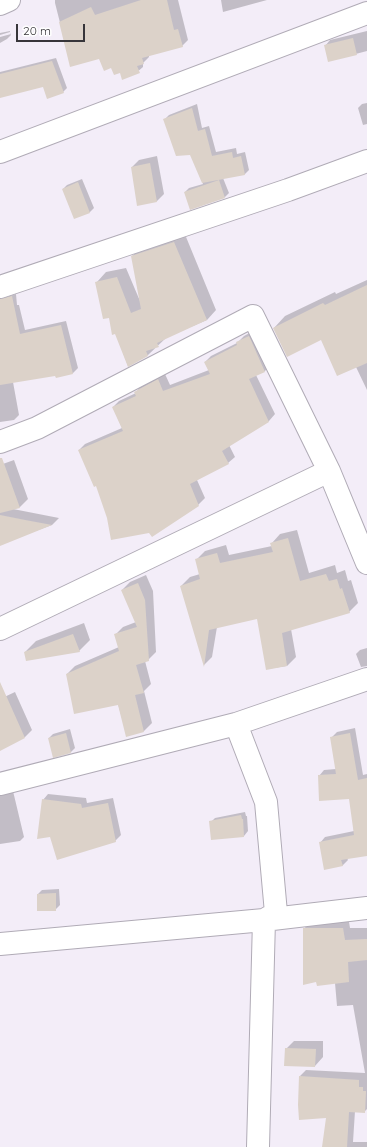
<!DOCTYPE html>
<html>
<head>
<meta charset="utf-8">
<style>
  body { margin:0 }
  #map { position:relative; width:367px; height:1147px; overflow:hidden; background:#f3edf8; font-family:Quicksand,sans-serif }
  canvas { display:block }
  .scale { position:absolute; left:16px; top:24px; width:69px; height:18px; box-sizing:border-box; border:2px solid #37353a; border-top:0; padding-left:5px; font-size:12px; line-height:14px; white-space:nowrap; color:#37353a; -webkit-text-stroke:3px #fff; paint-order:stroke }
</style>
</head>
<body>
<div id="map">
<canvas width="367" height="1147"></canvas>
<div class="scale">20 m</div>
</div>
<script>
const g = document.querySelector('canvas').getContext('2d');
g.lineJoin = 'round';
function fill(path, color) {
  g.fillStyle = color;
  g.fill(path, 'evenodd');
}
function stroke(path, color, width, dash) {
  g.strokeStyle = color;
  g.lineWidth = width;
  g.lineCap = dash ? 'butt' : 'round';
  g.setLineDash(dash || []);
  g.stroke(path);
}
fill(new Path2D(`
  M 55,0 L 178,0 L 188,40 L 182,46 L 149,55 L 149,57 L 143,63 L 143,67 L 136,73 L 120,71 L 112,67 L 100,58 L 71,66 L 55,3 Z
  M 221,0 L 267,0 L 223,12 Z
  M 10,31 L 10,32 L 0,35 L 0,33 Z
  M 367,31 L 367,51 L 329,61 L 325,46 L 330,40 Z
  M 10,33 L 11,35 L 7,39 L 0,43 L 0,37 L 11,34 Z
  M 56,58 L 67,88 L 63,92 L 43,86 L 0,97 L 0,72 Z
  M 367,103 L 367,124 L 363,125 L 358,108 L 362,104 Z
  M 197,104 L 202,128 L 209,126 L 216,152 L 236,148 L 237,154 L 245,152 L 249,170 L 245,174 L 223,178 L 229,193 L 225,197 L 185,192 L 189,188 L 203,184 L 191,154 L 165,119 L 169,115 Z
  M 157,156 L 164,194 L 157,201 L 138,205 L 132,167 L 139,160 Z
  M 82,179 L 94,208 L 90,212 L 75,218 L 63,189 L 67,185 Z
  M 184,232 L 216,310 L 207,320 L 167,337 L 148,355 L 128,366 L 97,282 L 106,272 L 126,268 L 140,301 L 132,256 L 142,247 Z
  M 367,280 L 367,390 L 356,367 L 321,338 L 274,328 L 285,316 L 335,292 L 336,294 Z
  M 16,294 L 17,305 L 19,305 L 25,330 L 66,321 L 78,368 L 73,373 L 56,377 L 56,375 L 13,382 L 19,415 L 14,420 L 0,422 L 0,299 Z
  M 255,330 L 271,364 L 265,371 L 256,375 L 275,414 L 269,421 L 229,445 L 235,457 L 228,463 L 197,480 L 205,498 L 198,505 L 149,532 L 108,517 L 97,485 L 79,450 L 85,444 L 122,428 L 113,407 L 119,401 L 136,393 L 136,392 L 142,385 L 165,374 L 170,385 L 209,370 L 205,362 L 211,356 L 237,343 L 244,336 Z
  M 14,460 L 28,499 L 20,507 L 13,509 L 59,518 L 52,525 L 0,544 L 0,465 Z
  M 297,530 L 309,573 L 335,565 L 337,573 L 345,570 L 348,581 L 351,580 L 358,603 L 349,612 L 291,629 L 296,657 L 287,666 L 267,669 L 258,617 L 217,627 L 212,657 L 204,665 L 181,586 L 190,577 L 200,574 L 196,560 L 205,551 L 226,545 L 229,555 L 272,546 L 272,543 L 280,534 Z
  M 146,575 L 153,591 L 156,652 L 148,660 L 145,661 L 151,684 L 144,691 L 152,723 L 144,731 L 127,736 L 118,704 L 67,674 L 75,666 L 119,647 L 115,635 L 123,627 L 136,622 L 122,590 L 130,582 Z
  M 84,623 L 90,640 L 79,651 L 25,652 L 36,641 Z
  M 367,648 L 367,666 L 361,667 L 356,654 L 360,650 Z
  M 15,692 L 32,730 L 25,737 L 0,750 L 0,699 Z
  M 355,728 L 363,775 L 367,774 L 367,855 L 347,858 L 348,860 L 342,866 L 320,843 L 325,837 L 354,831 L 350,798 L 319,776 L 324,770 L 336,769 L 332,737 L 337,732 Z
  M 70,729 L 75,748 L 71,752 L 54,756 L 49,738 L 53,734 Z
  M 13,791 L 24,837 L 20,841 L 0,844 L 0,794 Z
  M 48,794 L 86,798 L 87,803 L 113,798 L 121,835 L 115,841 L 43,800 Z
  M 245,812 L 246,816 L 247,816 L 248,831 L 244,836 L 211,822 L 215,818 Z
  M 59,889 L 60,905 L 55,910 L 38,894 L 42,890 Z
  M 310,922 L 349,922 L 350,928 L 367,928 L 367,1109 L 364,1112 L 355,1111 L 353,1142 L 367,1142 L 367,1147 L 323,1147 L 328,1116 L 300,1076 L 306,1070 L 365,1073 L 353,1005 L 337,1006 L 335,983 L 304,929 Z
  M 294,1041 L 323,1041 L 323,1057 L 315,1066 L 286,1049 Z`), '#0003');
fill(new Path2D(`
  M 141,0 L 167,0 L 174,30 L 178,29 L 183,47 L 142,58 L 144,64 L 137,66 L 140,73 L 122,80 L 120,73 L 114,75 L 111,68 L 104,71 L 99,59 L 70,67 L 59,22 L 91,7 L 95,15 Z
  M 353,38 L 357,55 L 328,62 L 324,45 Z
  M 52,61 L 64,93 L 47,99 L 43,87 L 0,98 L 0,74 Z
  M 192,108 L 198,131 L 205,129 L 212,156 L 232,152 L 233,158 L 241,156 L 245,175 L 202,183 L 190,155 L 176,156 L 163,119 Z
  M 150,163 L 157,202 L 137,206 L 131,167 Z
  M 219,180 L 225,198 L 190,210 L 184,192 Z
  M 78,182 L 90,213 L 74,219 L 62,189 Z
  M 174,242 L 207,320 L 157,343 L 159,347 L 146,351 L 148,356 L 128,367 L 115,334 L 112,335 L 109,318 L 103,319 L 95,282 L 117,277 L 131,313 L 141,309 L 131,256 Z
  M 367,285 L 367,363 L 337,376 L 321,340 L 287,357 L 273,328 L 323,303 L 325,305 Z
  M 12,296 L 20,334 L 61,325 L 73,374 L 56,378 L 55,376 L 0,385 L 0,299 Z
  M 249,336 L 265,372 L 249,379 L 269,422 L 222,451 L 229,464 L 190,484 L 199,506 L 152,537 L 149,533 L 111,540 L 107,518 L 96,486 L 94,487 L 78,450 L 123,431 L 112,407 L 136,396 L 134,392 L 158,379 L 163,391 L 210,374 L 204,362 L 237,345 L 236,342 Z
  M 0,458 L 2,458 L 20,508 L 0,513 Z
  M 0,515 L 25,520 L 52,525 L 0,546 Z
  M 288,538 L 300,581 L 326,574 L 329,581 L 337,579 L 340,589 L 342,588 L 350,613 L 282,633 L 287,666 L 266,670 L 257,619 L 209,630 L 204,667 L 180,586 L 200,579 L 195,559 L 217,553 L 220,563 L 273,552 L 270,543 Z
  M 138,583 L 145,600 L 149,661 L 136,665 L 144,693 L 135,695 L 144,732 L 126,737 L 118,705 L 74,714 L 66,674 L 119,651 L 114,634 L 137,627 L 121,590 Z
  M 73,634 L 80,652 L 26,661 L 24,652 Z
  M 0,682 L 25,738 L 0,751 Z
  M 66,733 L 71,753 L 53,758 L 48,738 Z
  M 350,733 L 358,780 L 367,778 L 367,856 L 341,860 L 343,866 L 324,870 L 319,842 L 354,835 L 349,799 L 319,801 L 318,775 L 336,774 L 330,737 Z
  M 42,799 L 81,804 L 82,808 L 108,803 L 116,842 L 57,860 L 50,837 L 37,839 Z
  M 241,815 L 242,819 L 243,819 L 244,837 L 211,840 L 209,821 Z
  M 56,893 L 56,911 L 37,911 L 37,894 Z
  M 303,928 L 343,928 L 345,940 L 367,939 L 367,960 L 348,962 L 349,982 L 317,986 L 316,982 L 303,985 Z
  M 285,1048 L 316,1049 L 315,1067 L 284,1066 Z
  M 299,1076 L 359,1080 L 359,1087 L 363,1087 L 363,1091 L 366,1091 L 365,1113 L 349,1112 L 347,1147 L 322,1147 L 326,1118 L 299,1120 L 298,1105 Z`), '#dcd2c9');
const minor = new Path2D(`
  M 0,4 L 9,0
  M 0,152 L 367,13
  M 0,287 L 288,190 L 367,161
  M 0,442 L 37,428 L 253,316 L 329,471 L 367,563
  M 0,629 L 329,471
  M 236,724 L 266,802 L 276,913 L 264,920 L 258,1147
  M 0,784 L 236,724 L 367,679
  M 0,944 L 264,920 L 367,908`);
stroke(minor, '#b0abb6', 24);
stroke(minor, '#fff', 22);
</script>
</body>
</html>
